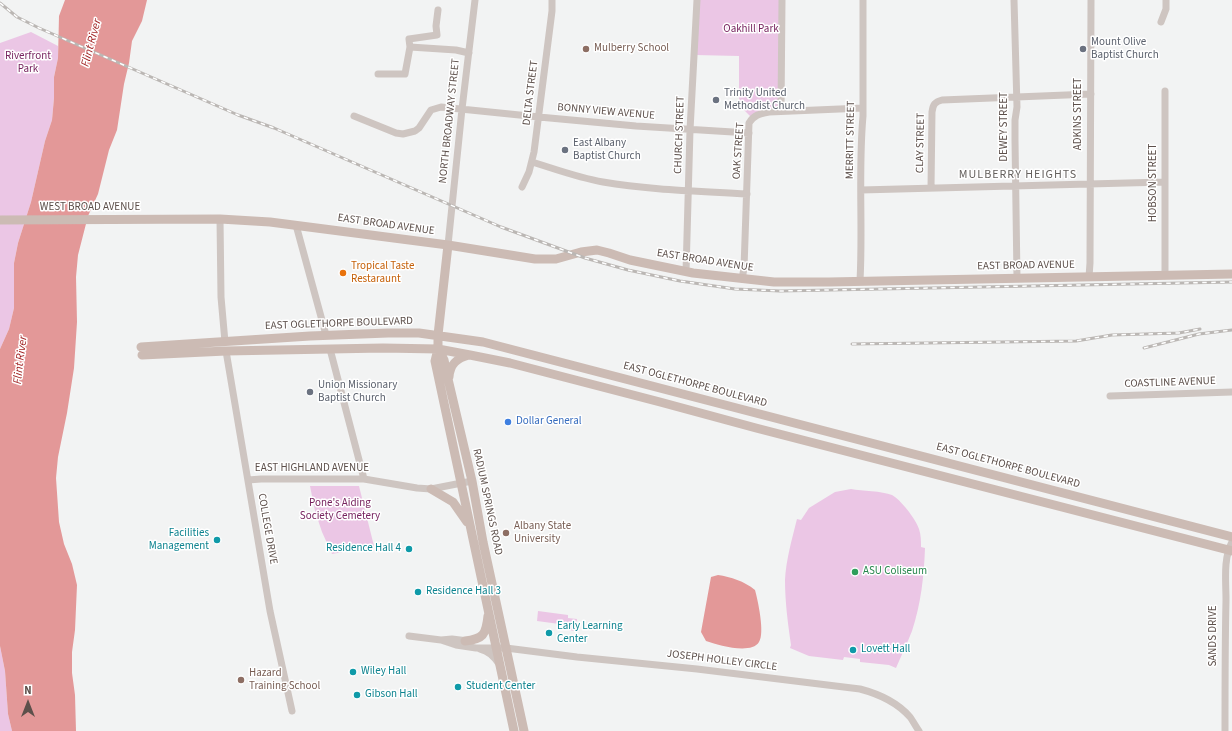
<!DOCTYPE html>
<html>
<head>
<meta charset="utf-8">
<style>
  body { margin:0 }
  #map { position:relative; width:1232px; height:731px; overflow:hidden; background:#f2f3f3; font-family:"Source Sans 3",sans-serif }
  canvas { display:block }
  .north { position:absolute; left:8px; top:683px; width:40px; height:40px; -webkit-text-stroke:3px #fff; paint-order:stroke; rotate:0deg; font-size:11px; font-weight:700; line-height:16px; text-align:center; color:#5d504b }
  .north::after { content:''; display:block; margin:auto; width:14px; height:18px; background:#5d504b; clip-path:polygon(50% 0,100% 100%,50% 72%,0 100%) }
</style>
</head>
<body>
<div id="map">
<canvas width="1232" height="731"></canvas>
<div class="north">N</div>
</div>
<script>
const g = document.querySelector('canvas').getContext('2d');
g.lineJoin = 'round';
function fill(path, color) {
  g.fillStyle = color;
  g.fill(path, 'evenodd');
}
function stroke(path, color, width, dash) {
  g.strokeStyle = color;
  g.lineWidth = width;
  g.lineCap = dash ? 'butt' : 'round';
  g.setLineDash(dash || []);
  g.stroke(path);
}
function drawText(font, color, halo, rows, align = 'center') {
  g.font = font + ' "Source Sans 3",sans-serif';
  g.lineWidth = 3;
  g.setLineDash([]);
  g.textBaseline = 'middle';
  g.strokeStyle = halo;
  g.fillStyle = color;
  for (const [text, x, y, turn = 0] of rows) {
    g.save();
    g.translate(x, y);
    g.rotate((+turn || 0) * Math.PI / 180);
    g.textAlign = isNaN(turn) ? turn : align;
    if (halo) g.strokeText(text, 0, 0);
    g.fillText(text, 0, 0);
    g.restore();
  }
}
fill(new Path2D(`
  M 698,0 L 782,0 L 780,109 L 751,117 L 743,109 L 739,99 L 739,56 L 695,55 Z
  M 31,32 L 58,46 L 58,58 L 54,77 L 54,98 L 52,120 L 45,141 L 31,202 L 18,243 L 14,263 L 14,308 L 9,329 L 0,349 L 0,43 Z
  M 310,486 L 359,486 L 374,546 L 332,554 L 322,532 L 315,511 Z
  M 851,489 C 862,491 882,491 892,495 C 900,499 916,519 919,529 C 921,535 921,541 921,547 L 925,548 C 924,576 921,604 912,631 C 907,644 901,656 896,668 L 889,665 L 860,662 L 860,659 L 844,657 L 843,660 L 809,656 L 790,648 L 791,645 C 788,624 785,602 785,580 C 786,560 792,539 797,519 L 801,520 L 809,508 L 835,492 Z
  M 538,611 L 568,615 L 568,618 L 577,619 L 576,631 L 567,630 L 567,625 L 537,621 Z
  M 0,646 L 5,671 L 8,714 L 12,731 L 0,731 Z`), '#ebc6e5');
fill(new Path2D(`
  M 65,0 L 147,0 L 142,21 L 132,41 L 129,63 L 124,84 L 117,130 L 109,150 L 98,194 L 88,216 L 78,255 L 76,277 L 77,322 L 74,368 L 67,413 L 58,457 L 56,478 L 59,522 L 64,544 L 72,564 L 77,585 L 75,630 L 72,652 L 72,673 L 75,695 L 76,731 L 12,731 L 8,714 L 5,671 L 0,646 L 0,349 L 9,329 L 14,308 L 14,263 L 18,243 L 31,202 L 45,141 L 52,120 L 54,98 L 54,77 L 58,58 L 59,16 Z
  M 718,575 C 731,577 744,581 755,590 C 758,601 765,633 759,642 C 751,655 718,645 706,641 L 701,632 L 711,577 Z`), '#e39898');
stroke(new Path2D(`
  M 1014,0 L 1017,107 L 1015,120 L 1015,140 L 1017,278
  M 1161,22 L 1166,9 L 1166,0
  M 410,47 L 456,50 L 469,53
  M 378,74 L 405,74 L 410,47 L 409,39 L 437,35 L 436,26 L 438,10
  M 1165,91 L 1165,275
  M 781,111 L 782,0
  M 354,116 L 396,133 L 403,134 L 415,131 L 419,128 L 431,110 L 441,107 L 539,117 L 636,126 L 749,133
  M 532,162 C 555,169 579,178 603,182 C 650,190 699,191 747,194
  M 522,187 L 529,172 L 534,152 L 552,11 L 552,0
  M 931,188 L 932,112 C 933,104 935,102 942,100 L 1091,94
  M 861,190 L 1165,182
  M 220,219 L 221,297 L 225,342
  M 296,225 L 326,335
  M 448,245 L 462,109 L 475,0
  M 686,272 L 690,130 L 697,0
  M 1089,277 L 1090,263 L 1091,0
  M 742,279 L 744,268 L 749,123 C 754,115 759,114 769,112 L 863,108
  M 860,281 C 863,226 858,171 863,116 L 863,0
  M 330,349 L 364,479
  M 226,351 L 270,611 L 292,711
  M 1110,396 L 1232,392
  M 248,480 L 261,479 L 364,479 L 417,488 L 431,489 L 472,481
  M 409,636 L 441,640 L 452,639 L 468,641
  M 441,640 L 456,645 L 476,648 L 506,648 L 577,657 L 697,669 L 860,689 C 879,694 897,702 910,717 C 913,721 916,727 919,731
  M 480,649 C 489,651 494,656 499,664
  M 1225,731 C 1225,687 1225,643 1226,600 C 1226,581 1223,559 1232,542`), '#cec5c1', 7);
stroke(new Path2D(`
  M 0,220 L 220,219 L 270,222 L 448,245 L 535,259 L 556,259 L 581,252 L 597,250 L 609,253 L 630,260 L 693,273 L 774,282 L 829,282 L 1232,274
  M 448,245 L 438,335 L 438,349 L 435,361 L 514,731
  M 141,347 L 310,336 L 388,333 L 419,333 L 483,342 L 1232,537
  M 438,349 L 444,360 L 448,379 L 472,481 L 483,542 L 524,731
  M 142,355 L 226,351 L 383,348 L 438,349 L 470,355 L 510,363 L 660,402 L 756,428 L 1232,551
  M 449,377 C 450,364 457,358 469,355
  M 431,489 L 453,502 L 467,522
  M 465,641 C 483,639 486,635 488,616`), '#ccbbb4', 9);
const rail = new Path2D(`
  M 0,3 L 17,17 L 39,28 L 238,115 L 274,128 L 501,227 L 585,258 L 628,270 L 680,281 L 735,289 L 780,291 L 1232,282
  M 852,344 L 1076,341 L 1112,335 L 1179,333 L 1200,329
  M 1144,348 L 1199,334 L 1232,330`);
stroke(rail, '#bbb7b4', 3);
stroke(rail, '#fff', 1.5, [4.5]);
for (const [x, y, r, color] of [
  [586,49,4,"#8d6e63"],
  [1083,49,4,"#6b7280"],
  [716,100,4,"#6b7280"],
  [565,150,4,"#6b7280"],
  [343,273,4,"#e8710a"],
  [310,392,4,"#6b7280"],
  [508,422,4,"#3f7fe0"],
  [506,533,4,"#8d6e63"],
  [217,540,4,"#0f9aa8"],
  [409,549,4,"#0f9aa8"],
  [855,572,4,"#2e9e5b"],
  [418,592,4,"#0f9aa8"],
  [549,633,4,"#0f9aa8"],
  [853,650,4,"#0f9aa8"],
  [353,672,4,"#0f9aa8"],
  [241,680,4,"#8d6e63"],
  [458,687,4,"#0f9aa8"],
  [357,695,4,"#0f9aa8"]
]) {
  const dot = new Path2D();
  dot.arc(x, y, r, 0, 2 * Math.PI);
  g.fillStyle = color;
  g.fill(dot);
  stroke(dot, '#fff', 1.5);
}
drawText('11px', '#77235f', '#fff', [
  ["Oakhill Park",751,30],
  ["Riverfront",28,57],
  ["Park",28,70],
  ["Pone's Aiding",340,504],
  ["Society Cemetery",340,517]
]);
drawText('11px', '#5b616d', '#fff', [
  ["Mount Olive",1091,43],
  ["Baptist Church",1091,56],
  ["Trinity United",724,94],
  ["Methodist Church",724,107],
  ["East Albany",573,144],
  ["Baptist Church",573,157],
  ["Union Missionary",318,386],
  ["Baptist Church",318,399]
], 'left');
drawText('11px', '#785e54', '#fff', [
  ["Mulberry School",594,49],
  ["Albany State",514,527],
  ["University",514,540],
  ["Hazard",249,674],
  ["Training School",249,687]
], 'left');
drawText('11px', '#5d504b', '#fff', [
  ["DELTA STREET",531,93,-83],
  ["BONNY VIEW AVENUE",606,112,5],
  ["ADKINS STREET",1079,114,-90],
  ["NORTH BROADWAY STREET",450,121,-84],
  ["DEWEY STREET",1005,127,-90],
  ["CHURCH STREET",680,135,-88],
  ["MERRITT STREET",851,140,-89],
  ["CLAY STREET",921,143,-89],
  ["OAK STREET",739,151,-86],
  ["HOBSON STREET",1154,183,-90],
  ["WEST BROAD AVENUE",90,208],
  ["EAST BROAD AVENUE",386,225,8],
  ["EAST BROAD AVENUE",705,261,9],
  ["EAST BROAD AVENUE",1026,266,-1],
  ["EAST OGLETHORPE BOULEVARD",339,324,-2],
  ["COASTLINE AVENUE",1170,383,-2],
  ["EAST OGLETHORPE BOULEVARD",695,385,15],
  ["EAST OGLETHORPE BOULEVARD",1008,466,15],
  ["EAST HIGHLAND AVENUE",312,469],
  ["RADIUM SPRINGS ROAD",487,502,78],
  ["COLLEGE DRIVE",267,529,80],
  ["SANDS DRIVE",1214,636,-90],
  ["JOSEPH HOLLEY CIRCLE",722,661,7]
]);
drawText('11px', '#c56008', '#fff', [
  ["Tropical Taste",351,267],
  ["Restaraunt",351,280]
], 'left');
drawText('11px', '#366cbe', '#fff', [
  ["Dollar General",516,422]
], 'left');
drawText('11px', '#0d838f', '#fff', [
  ["Facilities",209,534,"right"],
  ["Management",209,547,"right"],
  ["Residence Hall 4",401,549,"right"],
  ["Residence Hall 3",426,592],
  ["Early Learning",557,627],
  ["Center",557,640],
  ["Lovett Hall",861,650],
  ["Wiley Hall",361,672],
  ["Student Center",466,687],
  ["Gibson Hall",365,695]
], 'left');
drawText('11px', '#27864d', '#fff', [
  ["ASU Coliseum",863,572]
], 'left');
drawText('italic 12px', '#9e1d1e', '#fff', [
  ["Flint River",92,43,-75],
  ["Flint River",21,360,-83]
]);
g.letterSpacing = '1px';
drawText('12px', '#65615e', '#fff', [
  ["MULBERRY HEIGHTS",1018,175]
]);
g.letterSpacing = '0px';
</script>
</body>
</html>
